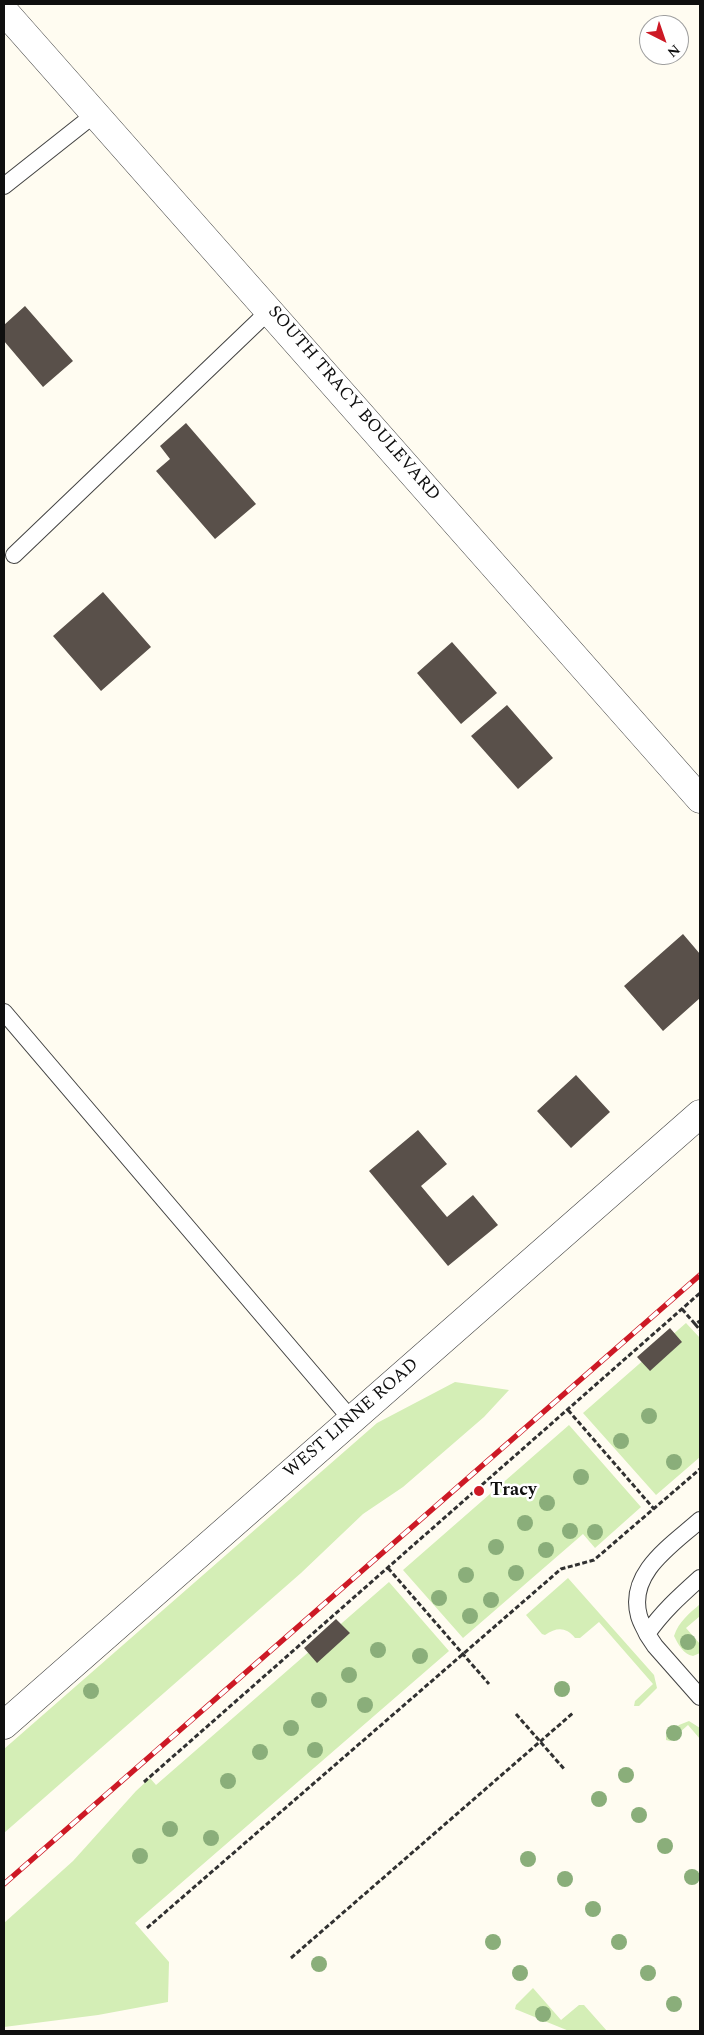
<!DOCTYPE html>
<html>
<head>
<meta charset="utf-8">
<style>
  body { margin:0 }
  #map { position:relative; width:704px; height:2035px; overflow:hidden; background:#fffcf1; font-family:Spectral,serif }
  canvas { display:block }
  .frame { position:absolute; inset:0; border:5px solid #0f0f0f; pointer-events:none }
  .north { position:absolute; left:639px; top:15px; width:50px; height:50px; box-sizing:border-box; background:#fff; border:1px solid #9f9f9f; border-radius:50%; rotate:139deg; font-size:14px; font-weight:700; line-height:20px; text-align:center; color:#0f0f0f }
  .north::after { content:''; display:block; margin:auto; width:18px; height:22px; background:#cd1925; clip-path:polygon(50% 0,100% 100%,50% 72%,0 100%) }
</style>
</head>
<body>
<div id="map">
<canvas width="704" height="2035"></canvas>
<div class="frame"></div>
<div class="north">N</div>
</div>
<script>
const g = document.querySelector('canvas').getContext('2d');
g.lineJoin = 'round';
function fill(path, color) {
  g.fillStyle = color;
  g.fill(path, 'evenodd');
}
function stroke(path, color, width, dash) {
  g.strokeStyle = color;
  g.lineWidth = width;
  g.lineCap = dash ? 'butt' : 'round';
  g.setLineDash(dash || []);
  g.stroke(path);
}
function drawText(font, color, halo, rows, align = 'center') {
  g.font = font + ' Spectral,serif';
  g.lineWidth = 5;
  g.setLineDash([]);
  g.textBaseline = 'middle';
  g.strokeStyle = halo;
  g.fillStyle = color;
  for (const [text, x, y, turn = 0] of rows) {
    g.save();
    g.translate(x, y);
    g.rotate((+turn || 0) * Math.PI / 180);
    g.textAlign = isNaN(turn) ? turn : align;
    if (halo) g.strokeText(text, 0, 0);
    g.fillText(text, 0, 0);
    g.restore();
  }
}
fill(new Path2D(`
  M 686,1323 L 700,1338 L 700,1457 L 656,1495 L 583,1413 Z
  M 455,1382 L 509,1390 L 484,1417 L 403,1487 L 363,1514 L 301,1573 L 4,1833 L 4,1749 L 377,1423 Z
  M 569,1425 L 641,1507 L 595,1548 L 583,1534 L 463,1638 L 403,1570 Z
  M 568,1578 L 654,1675 L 657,1688 L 639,1706 L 634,1706 L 635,1701 L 653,1684 L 599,1622 L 580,1638 L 575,1638 C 566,1627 557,1627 545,1635 L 542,1634 L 526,1615 Z
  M 389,1582 L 449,1651 L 135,1923 L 169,1962 L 168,2002 L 98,2015 L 4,2027 L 4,1923 L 73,1861 L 136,1791 L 150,1778 L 156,1785 Z
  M 700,1604 L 700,1616 L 686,1628 L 700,1644 L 700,1653 L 693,1656 C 683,1654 678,1644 674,1636 C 679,1621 689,1614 700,1604 Z
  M 689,1721 L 700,1728 L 700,1739 L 688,1725 L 670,1741 L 666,1740 L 666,1736 L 679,1725 Z
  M 533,1988 L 561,2020 L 579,2005 L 584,2005 L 607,2031 L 569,2031 L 515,2009 L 516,2005 Z`), '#d4eeb6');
fill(new Path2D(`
  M 25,306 L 73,361 L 43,387 L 4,341 L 4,325 Z
  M 186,423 L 256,504 L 215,539 L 156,471 L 170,459 L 160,446 Z
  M 103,592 L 151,647 L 101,691 L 53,636 Z
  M 452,642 L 497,693 L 461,724 L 417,673 Z
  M 507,705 L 553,758 L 518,789 L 471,736 Z
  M 683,934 L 700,954 L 700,998 L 663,1031 L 624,986 Z
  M 576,1075 L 610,1112 L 571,1148 L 537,1111 Z
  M 418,1130 L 447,1164 L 421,1186 L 447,1217 L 473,1195 L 498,1225 L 448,1266 L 369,1171 Z
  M 670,1328 L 682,1342 L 650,1371 L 637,1357 Z
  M 336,1619 L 350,1633 L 317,1663 L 304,1648 Z`), '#59504a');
const service = new Path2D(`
  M 4,186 L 95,114
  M 14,555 L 270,310
  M 4,1012 L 351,1419
  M 700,1578 C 680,1596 662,1612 647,1634 L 655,1646 L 700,1697
  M 647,1634 C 645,1629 641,1623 639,1616 C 627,1573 672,1545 700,1520`);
const minor = new Path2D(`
  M 4,11 L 700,799`);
const tertiary = new Path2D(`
  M 4,1725 L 700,1114`);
stroke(service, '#424242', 18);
stroke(minor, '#424242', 29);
stroke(tertiary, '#424242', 29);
stroke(new Path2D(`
  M 682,1309 L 695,1324 L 700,1321
  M 695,1324 L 700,1330
  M 568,1410 L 654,1509
  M 388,1568 L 489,1684
  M 516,1714 L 565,1770
  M 144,1782 L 700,1293
  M 147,1928 L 561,1569 L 594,1560 L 700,1469
  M 291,1958 L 573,1713`), '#313131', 3, [5, 2.5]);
stroke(service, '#fff', 16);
stroke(minor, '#fff', 28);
stroke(tertiary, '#fff', 28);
const rail = new Path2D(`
  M 4,1884 L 700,1275`);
stroke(rail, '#cd1925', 5.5);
stroke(rail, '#fff', 4, [11]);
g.fillStyle = '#8aae7a';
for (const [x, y] of [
  [649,1416],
  [621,1441],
  [674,1462],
  [581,1477],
  [547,1503],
  [525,1523],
  [570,1531],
  [595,1532],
  [496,1547],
  [546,1550],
  [516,1573],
  [466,1575],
  [439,1598],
  [491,1600],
  [470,1616],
  [688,1642],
  [378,1650],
  [420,1656],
  [349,1675],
  [562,1689],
  [91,1691],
  [319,1700],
  [365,1705],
  [291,1728],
  [674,1733],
  [315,1750],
  [260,1752],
  [626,1775],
  [228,1781],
  [599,1799],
  [639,1815],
  [170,1829],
  [211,1838],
  [665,1846],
  [140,1856],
  [528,1859],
  [692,1877],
  [565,1879],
  [593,1909],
  [493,1942],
  [619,1942],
  [319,1964],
  [520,1973],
  [648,1973],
  [674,2004],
  [543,2014]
]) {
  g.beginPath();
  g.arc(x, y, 8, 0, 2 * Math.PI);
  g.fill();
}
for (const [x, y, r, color] of [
  [479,1491,6,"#cd1925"]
]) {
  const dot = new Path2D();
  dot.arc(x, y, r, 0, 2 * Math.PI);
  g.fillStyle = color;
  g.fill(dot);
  stroke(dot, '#fff', 2);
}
drawText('18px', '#0f0f0f', '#fff', [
  ["SOUTH TRACY BOULEVARD",353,404,49],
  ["WEST LINNE ROAD",352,1419,-41]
]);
drawText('bold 18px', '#0f0f0f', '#fff', [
  ["Tracy",490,1491]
], 'left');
</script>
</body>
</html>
